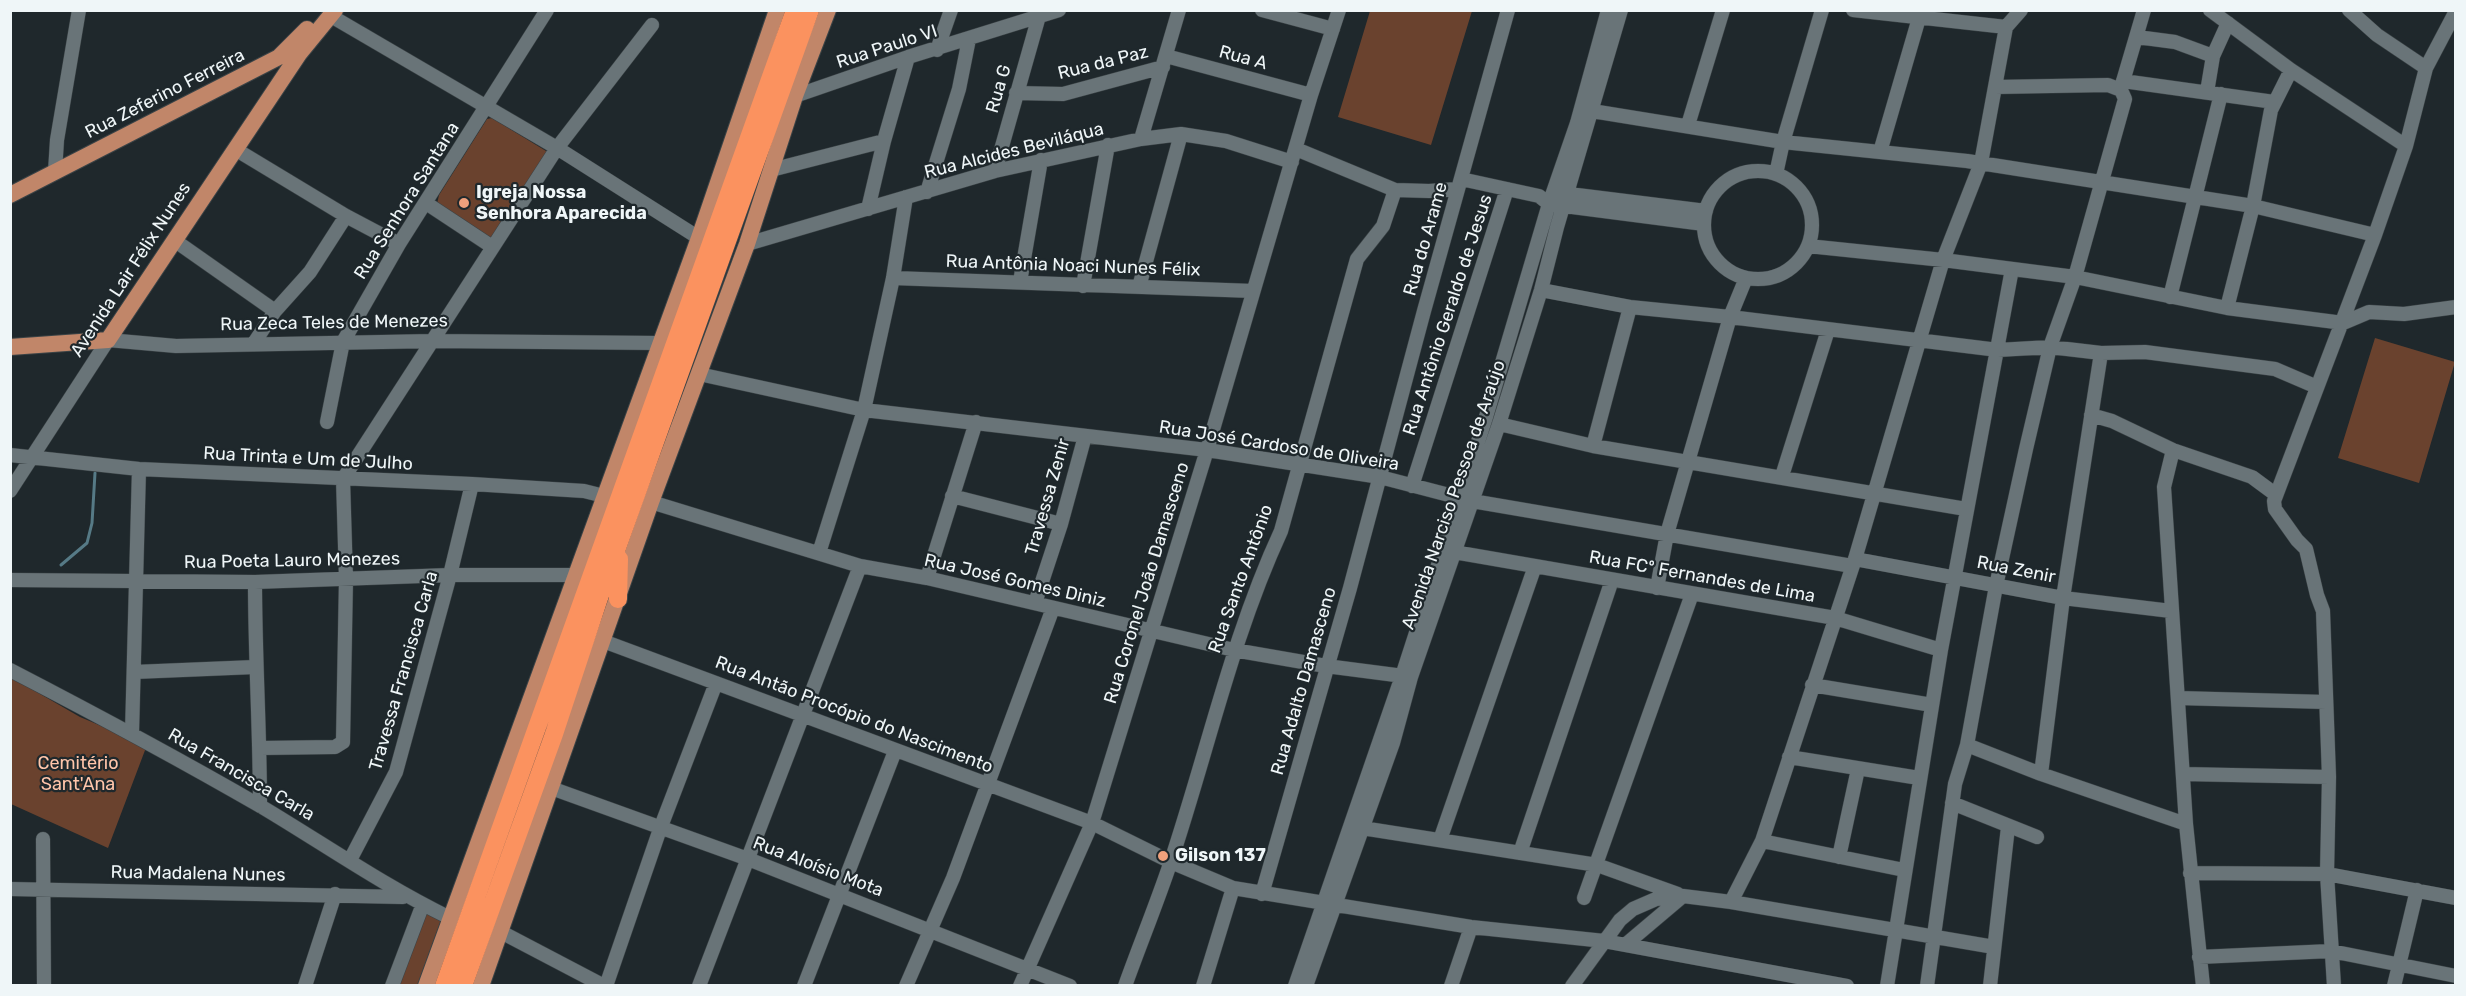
<!DOCTYPE html>
<html>
<head>
<meta charset="utf-8">
<style>
  body { margin:0 }
  #map { position:relative; width:2466px; height:996px; overflow:hidden; background:#1f282c; font-family:Rubik,sans-serif }
  canvas { display:block }
  .frame { position:absolute; inset:0; border:12px solid #eff6f8; pointer-events:none }
</style>
</head>
<body>
<div id="map">
<canvas width="2466" height="996"></canvas>
<div class="frame"></div>
</div>
<script>
const g = document.querySelector('canvas').getContext('2d');
g.lineJoin = 'round';
function fill(path, color) {
  g.fillStyle = color;
  g.fill(path, 'evenodd');
}
function stroke(path, color, width, dash) {
  g.strokeStyle = color;
  g.lineWidth = width;
  g.lineCap = dash ? 'butt' : 'round';
  g.setLineDash(dash || []);
  g.stroke(path);
}
function drawText(font, color, halo, rows, align = 'center') {
  g.font = font + ' Rubik,sans-serif';
  g.lineWidth = 4.5;
  g.setLineDash([]);
  g.textBaseline = 'middle';
  g.strokeStyle = halo;
  g.fillStyle = color;
  for (const [text, x, y, turn = 0] of rows) {
    g.save();
    g.translate(x, y);
    g.rotate((+turn || 0) * Math.PI / 180);
    g.textAlign = isNaN(turn) ? turn : align;
    if (halo) g.strokeText(text, 0, 0);
    g.fillText(text, 0, 0);
    g.restore();
  }
}
fill(new Path2D(`
  M 1370,11 L 1472,11 L 1431,145 L 1338,117 Z
  M 492,118 L 546,151 L 547,155 L 491,241 L 437,204 L 439,195 L 487,119 Z
  M 2375,338 L 2455,362 L 2419,483 L 2338,458 Z
  M 11,677 L 80,717 L 147,745 L 108,848 L 11,804 Z
  M 424,908 L 446,919 L 422,985 L 395,986 Z`), '#6a422e');
stroke(new Path2D(`
  M 61,565 L 87,543 L 92,523 L 95,473`), '#567a86', 3);
const minor = new Path2D(`
  M 1262,10 L 1333,29
  M 1853,10 L 2006,27
  M 2210,10 L 2291,70 L 2406,146
  M 2349,10 L 2377,35 L 2426,68
  M 331,16 L 557,148 L 699,238
  M 2137,37 L 2175,42 L 2213,56
  M 937,50 L 951,10
  M 1166,56 L 1311,95
  M 2123,81 L 2274,102
  M 2121,88 L 2144,10
  M 2207,92 L 2213,56 L 2228,23
  M 1016,93 L 1063,94 L 1163,67
  M 795,96 L 908,57 L 1059,10
  M 1592,111 L 1783,142 L 1967,161 L 2253,206 L 2375,235
  M 1688,125 L 1723,10
  M 1141,139 L 1179,10
  M 235,149 L 346,216 L 399,244
  M 1296,149 L 1395,190 L 1429,191 L 1457,189
  M 1880,152 L 1919,18
  M 771,170 L 884,141
  M 995,171 L 1039,16
  M1704 225a54 54 0 1 1 108 0a54 54 0 1 1-108 0Z
  M 55,172 L 57,140 L 79,10
  M 1776,174 L 1783,142 L 1822,10
  M 1461,179 L 1539,196 L 1549,204 L 1704,224
  M 927,192 L 959,89 L 969,39
  M 1561,193 L 1706,211
  M 426,203 L 491,246
  M 868,209 L 884,141 L 908,57
  M 174,240 L 275,311
  M 747,244 L 995,171 L 1141,139 L 1181,134 L 1226,141 L 1292,162
  M 1808,246 L 1943,260 L 2075,277 L 2227,308 L 2343,323 L 2369,312 L 2404,314 L 2456,307
  M 893,278 L 1253,291
  M 1020,282 L 1041,160
  M 1083,286 L 1108,145
  M 1139,287 L 1181,134
  M 1541,290 L 1630,307 L 1730,317 L 1998,350 L 2050,347 L 2101,353 L 2145,352 L 2275,369 L 2317,387
  M 2170,297 L 2221,94
  M 2227,308 L 2253,206 L 2271,110 L 2291,70
  M 254,343 L 275,311 L 310,272 L 346,216
  M 699,374 L 864,410 L 1207,450 L 1380,477 L 1472,501 L 1852,566
  M 2091,415 L 2112,421 L 2173,450 L 2252,477 L 2275,494
  M 327,422 L 343,342 L 399,244 L 547,10
  M 1499,424 L 1593,446 L 1966,509
  M 1593,446 L 1630,307
  M 2173,450 L 2164,487 L 2186,824 L 2203,986
  M 10,455 L 139,469 L 472,484 L 584,491 L 604,496
  M 1782,476 L 1828,330
  M 1412,486 L 1507,189
  M 10,491 L 108,340 L 176,346 L 433,341 L 659,343
  M 952,496 L 1061,524
  M 651,502 L 860,566 L 927,578 L 1234,650 L 1326,666 L 1411,677
  M 1454,552 L 1835,618 L 1941,650
  M 819,553 L 864,410 L 893,278 L 906,197
  M 1855,559 L 2063,598 L 2171,611
  M 927,578 L 976,422
  M 10,580 L 255,582 L 450,575 L 575,575
  M 255,582 C 255,657 260,732 260,806
  M 1657,588 L 1667,534 L 1730,317 L 1746,278
  M 1035,603 L 1061,524 L 1085,436
  M 603,641 L 1092,823 L 1171,862 L 1233,888 L 1471,927 L 1604,941 L 1847,986
  M 10,670 C 95,714 179,759 262,807 C 324,844 384,886 450,918
  M 134,672 L 255,667
  M 1812,685 L 1932,705
  M 2178,698 L 2326,702
  M 132,733 L 139,469
  M 1967,745 L 2041,774 L 2186,824
  M 260,748 L 335,747 L 343,742 L 346,579 L 343,479 L 557,148 L 652,25
  M 1789,757 L 1919,778
  M 2041,774 L 2063,598 L 2101,353
  M 2183,774 L 2329,777
  M 551,788 L 748,859 L 1070,986
  M 1952,803 L 2037,837
  M 1362,828 L 1597,865 L 1678,894
  M 43,839 L 44,986
  M 1440,840 L 1535,566
  M 1762,841 L 1904,870
  M 1520,853 L 1612,580
  M 1839,857 L 1858,769
  M 350,860 L 396,772 L 450,575 L 472,484
  M 2190,873 L 2327,874 L 2456,898
  M 10,889 L 403,897
  M 1262,894 L 1350,588 L 1424,311 L 1508,10
  M 1584,898 L 1692,594
  M 1731,902 L 1762,841 L 1855,559 L 1943,260 L 1981,163 L 2006,27 L 2021,10
  M 501,932 L 604,986
  M 1625,945 L 1683,896
  M 2199,957 L 2331,951 L 2456,976
  M 305,986 L 335,894
  M 392,986 L 423,904
  M 606,986 L 660,829 L 716,683
  M 699,986 L 860,566
  M 804,986 L 895,751
  M 906,986 L 953,878 L 1053,608
  M 1020,986 L 1092,823 L 1207,450 L 1311,95 L 1339,10
  M 1125,986 C 1140,944 1157,903 1171,861 C 1208,750 1232,637 1281,531 L 1357,259 L 1383,226 L 1395,190
  M 1203,986 L 1233,888
  M 1295,986 L 1402,676 L 1486,417 L 1549,204 L 1577,123 L 1608,10
  M 1306,986 L 1393,743 L 1411,677 L 1499,424 L 1541,290 L 1557,227 L 1621,10
  M 1451,986 L 1471,927
  M 1572,986 L 1620,920 L 1633,909 L 1656,899 L 1683,896 L 1731,902 L 1994,947
  M 1887,986 L 1941,650 L 2012,269
  M 1927,986 L 1955,784 L 1967,745 L 1996,586 L 2026,449 L 2050,347 L 2075,277 L 2125,99 L 2121,90 L 2108,85 L 1995,87
  M 1990,986 L 2008,827
  M 2334,986 L 2327,874 L 2329,777 L 2323,611 L 2317,595 L 2306,549 L 2297,540 L 2275,509 L 2274,501 L 2375,235 L 2406,146 L 2426,68 L 2456,11
  M 2394,986 L 2417,890`);
const major = new Path2D(`
  M 10,195 L 279,57 L 307,29
  M 10,347 L 108,340 L 299,54 L 335,10
  M 426,986 L 699,238 L 777,10
  M 481,986 L 651,502 L 747,244 L 795,96 L 828,10`);
const highway = new Path2D(`
  M 618,599 L 619,559
  M 444,986 L 795,10
  M 463,986 L 554,734 L 599,598 L 810,10`);
stroke(minor, '#3b4346', 15);
stroke(major, '#3b4346', 18);
stroke(highway, '#3b4346', 20);
stroke(minor, '#697478', 14);
stroke(major, '#c18669', 16);
stroke(highway, '#fb925f', 18);
for (const [x, y, r, color] of [
  [464,203,6,"#f1a17c"],
  [1163,856,6,"#f1a17c"]
]) {
  const dot = new Path2D();
  dot.arc(x, y, r, 0, 2 * Math.PI);
  g.fillStyle = color;
  g.fill(dot);
  stroke(dot, '#1f282c', 2);
}
drawText('18px', '#eff6f8', '#1f282c', [
  ["Rua Paulo VI",887,47,-18],
  ["Rua A",1243,58,15],
  ["Rua da Paz",1103,63,-14],
  ["Rua G",999,89,-74],
  ["Rua Zeferino Ferreira",165,94,-27],
  ["Rua Alcides Beviláqua",1014,151,-14],
  ["Rua Senhora Santana",407,201,-58],
  ["Rua do Arame",1426,239,-74],
  ["Rua Antônia Noaci Nunes Félix",1073,266,2],
  ["Avenida Lair Félix Nunes",131,270,-57],
  ["Rua Antônio Geraldo de Jesus",1448,315,-72],
  ["Rua Zeca Teles de Menezes",334,323,-1],
  ["Rua José Cardoso de Oliveira",1279,446,9],
  ["Rua Trinta e Um de Julho",308,459,3],
  ["Avenida Narciso Pessoa de Araújo",1454,495,-71],
  ["Travessa Zenir",1048,497,-74],
  ["Rua Poeta Lauro Menezes",292,561,-1],
  ["Rua Zenir",2016,570,11],
  ["Rua FCº Fernandes de Lima",1702,577,10],
  ["Rua Santo Antônio",1241,579,-70],
  ["Rua José Gomes Diniz",1015,581,13],
  ["Rua Coronel João Damasceno",1147,583,-73],
  ["Travessa Francisca Carla",404,671,-74],
  ["Rua Adalto Damasceno",1304,681,-74],
  ["Rua Antão Procópio do Nascimento",854,715,21],
  ["Rua Francisca Carla",241,775,30],
  ["Rua Aloísio Mota",818,867,21],
  ["Rua Madalena Nunes",198,874,1]
]);
drawText('bold 18px', '#eff6f8', '#1f282c', [
  ["Igreja Nossa",476,193],
  ["Senhora Aparecida",476,214],
  ["Gilson 137",1175,856]
], 'left');
drawText('18px', '#ffc5aa', '#1f282c', [
  ["Cemitério",78,764],
  ["Sant'Ana",78,785]
]);
</script>
</body>
</html>
